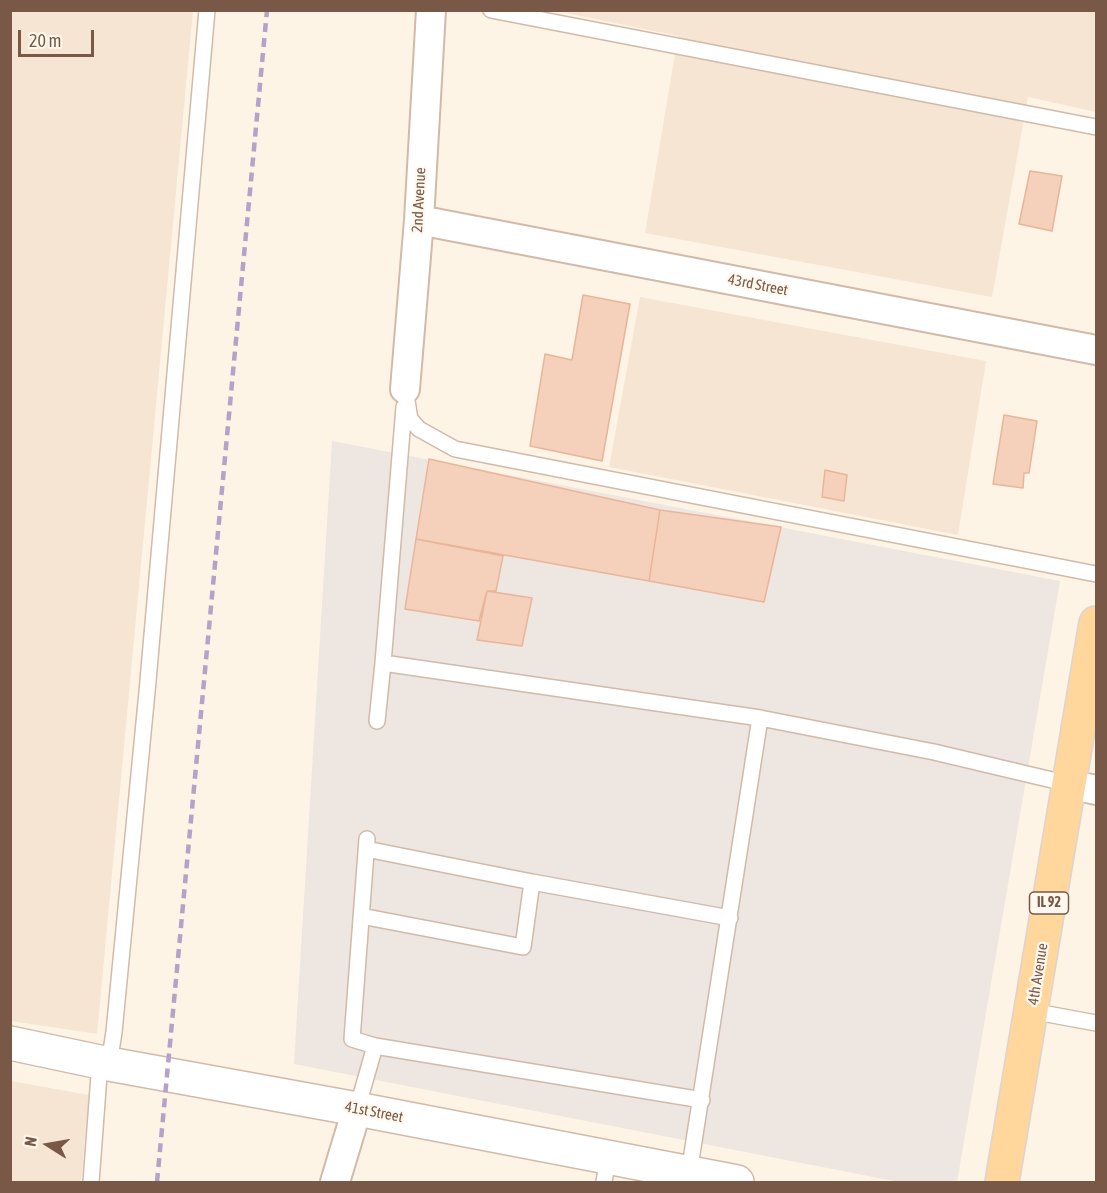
<!DOCTYPE html>
<html>
<head>
<meta charset="utf-8">
<style>
  body { margin:0 }
  #map { position:relative; width:1107px; height:1193px; overflow:hidden; background:#fef4e6; font-family:"Asap Condensed",sans-serif }
  canvas { display:block }
  .frame { position:absolute; inset:0; border:12px solid #7a5848; pointer-events:none }
  .north { position:absolute; left:18px; top:1115px; width:60px; height:60px; -webkit-text-stroke:4px #fff8ee; paint-order:stroke; rotate:281deg; font-size:16px; font-weight:700; line-height:24px; text-align:center; color:#7a5848 }
  .north::after { content:''; display:block; margin:auto; width:21px; height:27px; background:#7a5848; clip-path:polygon(50% 0,100% 100%,50% 72%,0 100%) }
  .scale { position:absolute; left:18px; top:30px; width:76px; height:27px; box-sizing:border-box; border:3px solid #7a5848; border-top:0; padding-left:8px; font-size:18px; line-height:21px; white-space:nowrap; color:#7a5848; -webkit-text-stroke:4px #fff8ee; paint-order:stroke }
</style>
</head>
<body>
<div id="map">
<canvas width="1107" height="1193"></canvas>
<div class="frame"></div>
<div class="north">N</div>
<div class="scale">20 m</div>
</div>
<script>
const g = document.querySelector('canvas').getContext('2d');
g.lineJoin = 'round';
function fill(path, color) {
  g.fillStyle = color;
  g.fill(path, 'evenodd');
}
function stroke(path, color, width, dash) {
  g.strokeStyle = color;
  g.lineWidth = width;
  g.lineCap = dash ? 'butt' : 'round';
  g.setLineDash(dash || []);
  g.stroke(path);
}
function drawText(font, color, halo, rows, align = 'center') {
  g.font = font + ' "Asap Condensed",sans-serif';
  g.lineWidth = 4.5;
  g.setLineDash([]);
  g.textBaseline = 'middle';
  g.strokeStyle = halo;
  g.fillStyle = color;
  for (const [text, x, y, turn = 0] of rows) {
    g.save();
    g.translate(x, y);
    g.rotate((+turn || 0) * Math.PI / 180);
    g.textAlign = isNaN(turn) ? turn : align;
    if (halo) g.strokeText(text, 0, 0);
    g.fillText(text, 0, 0);
    g.restore();
  }
}
fill(new Path2D(`
  M 11,10 L 193,11 L 97,1034 L 11,1021 Z
  M 556,11 L 1096,11 L 1096,112 L 1028,97 L 992,297 L 645,233 L 678,36 Z
  M 640,297 L 986,361 L 958,535 L 609,467 Z
  M 11,1081 L 89,1095 L 81,1182 L 11,1182 Z`), '#f6e5d3');
fill(new Path2D(`
  M 332,441 L 1060,581 L 957,1182 L 899,1182 L 294,1064 Z`), '#eee6e0');
const building = new Path2D(`
  M 1030,171 L 1062,176 L 1052,231 L 1019,224 Z
  M 583,295 L 630,304 L 602,461 L 530,446 L 545,354 L 572,360 Z
  M 1004,415 L 1037,421 L 1029,473 L 1024,473 L 1023,488 L 993,484 Z
  M 429,459 L 660,510 L 649,581 L 416,539 Z
  M 825,470 L 847,475 L 844,501 L 822,497 Z
  M 660,510 L 781,527 L 764,602 L 649,581 Z
  M 416,539 L 503,556 L 496,591 L 487,591 L 479,621 L 405,609 Z
  M 487,591 L 532,598 L 522,646 L 477,640 Z`);
fill(building, '#f5d0bb');
stroke(building, '#e9b59a', 1.5);
const service = new Path2D(`
  M 491,10 L 1096,127
  M 405,389 L 410,419 L 419,429 L 455,449 L 1096,574
  M 383,663 L 404,407
  M 377,721 L 383,663 L 760,718
  M 367,839 L 352,1039 L 375,1046
  M 532,882 L 730,918
  M 361,916 L 523,947 L 532,882 L 366,849
  M 1031,1011 L 1096,1023
  M 109,1064 L 114,1032 L 147,692 L 207,10
  M 357,1109 L 375,1046 L 702,1100
  M 689,1173 L 760,718 L 934,752 L 1069,784
  M 91,1182 L 100,1062
  M 604,1182 L 608,1157`);
const minor = new Path2D(`
  M 419,220 L 1096,350
  M 405,389 L 419,220 L 431,10
  M 1069,784 L 1096,790
  M 335,1182 L 357,1109`);
const tertiary = new Path2D(`
  M 10,1043 L 109,1064 L 357,1109 L 737,1182`);
const primary = new Path2D(`
  M 1002,1182 L 1096,623`);
stroke(service, '#d1baaa', 18);
stroke(minor, '#d1baaa', 32);
stroke(tertiary, '#d1baaa', 36);
stroke(primary, '#dcd4cf', 36);
stroke(service, '#fff', 15);
stroke(minor, '#fff', 28);
stroke(tertiary, '#fff', 33);
stroke(primary, '#ffd69c', 33);
stroke(new Path2D(`
  M 157,1182 L 267,10`), '#b6a2c9', 4.5, [9, 6]);
for (const [x, y, w] of [
  [1049,903,39]
]) {
  const box = new Path2D();
  box.roundRect(x - w / 2, y - 11, w, 22, 4.5);
  g.fillStyle = '#fff8ee';
  g.fill(box);
  stroke(box, '#7a5848', 1.5);
}
drawText('bold 14px', '#7a5848', null, [
  ["IL 92",1049,903]
]);
drawText('15px', '#7a5848', '#fff8ee', [
  ["2nd Avenue",419,200,-87],
  ["43rd Street",758,285,11],
  ["4th Avenue",1038,974,-81],
  ["41st Street",374,1112,11]
]);
</script>
</body>
</html>
